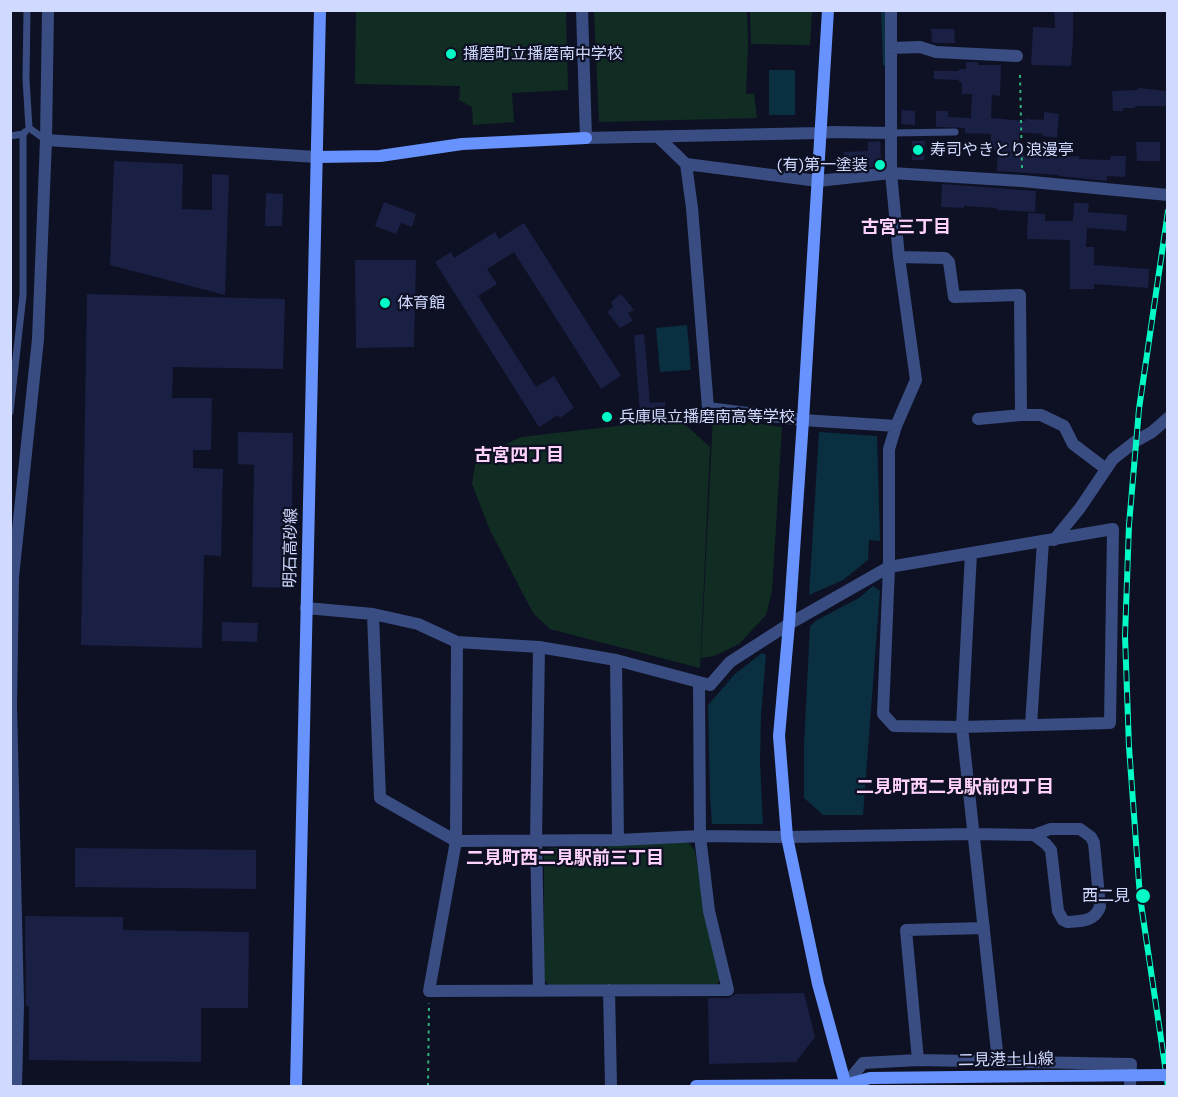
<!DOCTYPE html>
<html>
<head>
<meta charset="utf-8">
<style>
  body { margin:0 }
  #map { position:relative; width:1178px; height:1097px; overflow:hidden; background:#0e1123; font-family:"Work Sans",sans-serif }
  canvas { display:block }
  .frame { position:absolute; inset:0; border:12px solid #d0daff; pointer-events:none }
</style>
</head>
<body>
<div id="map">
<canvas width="1178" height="1097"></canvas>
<div class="frame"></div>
</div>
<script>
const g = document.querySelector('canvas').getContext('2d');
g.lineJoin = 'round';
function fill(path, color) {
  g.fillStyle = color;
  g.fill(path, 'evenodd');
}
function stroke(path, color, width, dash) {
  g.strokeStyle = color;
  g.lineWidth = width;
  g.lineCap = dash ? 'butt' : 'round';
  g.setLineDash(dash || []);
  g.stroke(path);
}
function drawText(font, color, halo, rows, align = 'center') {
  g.font = font + ' "Work Sans","Noto Sans JP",sans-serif';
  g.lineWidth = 4.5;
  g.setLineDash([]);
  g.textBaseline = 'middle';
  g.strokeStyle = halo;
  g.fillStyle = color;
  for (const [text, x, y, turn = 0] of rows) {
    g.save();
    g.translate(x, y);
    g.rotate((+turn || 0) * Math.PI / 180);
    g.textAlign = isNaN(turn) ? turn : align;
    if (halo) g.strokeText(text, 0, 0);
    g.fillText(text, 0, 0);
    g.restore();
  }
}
fill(new Path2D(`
  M 356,11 L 566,11 L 568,90 L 512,93 L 514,122 L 473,125 L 472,107 L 459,100 L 460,86 L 355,84 Z
  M 594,11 L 747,11 L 748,44 L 746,94 L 754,94 L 757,118 L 599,122 Z
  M 750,11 L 812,11 L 810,45 L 751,44 Z
  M 713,417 L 782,427 L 772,591 L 766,615 L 739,644 L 714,656 L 701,658 Z
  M 679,419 L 710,447 L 700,668 L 550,629 L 533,613 L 490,530 L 472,484 L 476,458 L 521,437 Z
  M 688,842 L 695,851 L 704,911 L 720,980 L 717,984 L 549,985 L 544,980 L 544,852 L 549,848 Z`), '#112d23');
fill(new Path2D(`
  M 769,70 L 795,70 L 795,115 L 769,115 Z
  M 687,325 L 691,370 L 660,372 L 656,328 Z
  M 819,432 L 877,436 L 880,541 L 869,540 L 868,560 L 843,580 L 809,595 Z
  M 873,586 L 880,591 L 863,815 L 823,815 L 804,798 L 804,745 L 810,626 L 817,620 L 859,598 Z
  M 762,653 L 766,655 L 761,715 L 760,762 L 763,824 L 712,824 L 710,796 L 708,705 L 735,674 Z`), '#0a2f40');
stroke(new Path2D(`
  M 883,10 L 885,64`), '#0a2f40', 4);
fill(new Path2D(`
  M 1054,10 L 1073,10 L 1073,38 L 1071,66 L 1031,65 L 1033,27 L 1055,28 Z
  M 931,29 L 954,29 L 955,43 L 936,43 L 932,42 Z
  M 966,62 L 978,62 L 978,65 L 1001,65 L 1000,96 L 992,95 L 991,118 L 1025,121 L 1026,119 L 1044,120 L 1044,112 L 1059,114 L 1057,138 L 1042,136 L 1043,134 L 1019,132 L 1019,155 L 1059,157 L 1079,156 L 1079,159 L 1110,160 L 1111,156 L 1126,156 L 1125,177 L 1107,176 L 1107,181 L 1059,176 L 1059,175 L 997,171 L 998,150 L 990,149 L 991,134 L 965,133 L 965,128 L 936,127 L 936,111 L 948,111 L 948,117 L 971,118 L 972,94 L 962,94 L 962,82 L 959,82 L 959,80 L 934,79 L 934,71 L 959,71 L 959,69 L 966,69 Z
  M 1138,88 L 1167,91 L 1167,106 L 1135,106 L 1135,108 L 1123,108 L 1123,111 L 1113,111 L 1112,91 L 1138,90 Z
  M 902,110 L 915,111 L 915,125 L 901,124 Z
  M 880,141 L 881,158 L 883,158 L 883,166 L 844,170 L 844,152 L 868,151 L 868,142 Z
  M 912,141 L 925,141 L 924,160 L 912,160 Z
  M 1136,142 L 1160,142 L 1160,161 L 1137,161 Z
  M 114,161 L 183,164 L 182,209 L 212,210 L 212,174 L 229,175 L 225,295 L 110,265 Z
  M 942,184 L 1036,191 L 1035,212 L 996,210 L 997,208 L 964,206 L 964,208 L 941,207 Z
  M 266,193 L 283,194 L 282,226 L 265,226 Z
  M 384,202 L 416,214 L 412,227 L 401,223 L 396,234 L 375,226 Z
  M 1074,203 L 1089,203 L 1088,212 L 1127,215 L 1126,231 L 1087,228 L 1086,247 L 1094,247 L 1094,265 L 1149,269 L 1148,288 L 1094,284 L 1094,289 L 1070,289 L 1070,240 L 1027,239 L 1028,213 L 1045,214 L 1045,221 L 1073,221 Z
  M 524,223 L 621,376 L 601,389 L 514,252 L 487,269 L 497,284 L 478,296 L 536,387 L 554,376 L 574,408 L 560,418 L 558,415 L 539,427 L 435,262 L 451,252 L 454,258 L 495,232 L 499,239 Z
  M 355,260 L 416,260 L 414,347 L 356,348 Z
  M 87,294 L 285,299 L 283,369 L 173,367 L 172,398 L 212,398 L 211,450 L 193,450 L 193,468 L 223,469 L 221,556 L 204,555 L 202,648 L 81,645 Z
  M 621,294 L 634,310 L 628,313 L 633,321 L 620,328 L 607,312 L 613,307 L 611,302 Z
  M 644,334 L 650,403 L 665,402 L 665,415 L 640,415 L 634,335 Z
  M 238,432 L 293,433 L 291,588 L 252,587 L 254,465 L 238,464 Z
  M 222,622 L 258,623 L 257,642 L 222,641 Z
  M 75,848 L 256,850 L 256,889 L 75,887 Z
  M 25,916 L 123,917 L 123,930 L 249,932 L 248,1008 L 201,1008 L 201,1062 L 29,1060 L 29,1006 L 26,1006 Z
  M 804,993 L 815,1037 L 796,1062 L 709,1064 L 708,998 L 729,998 L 735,994 Z`), '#1a1f44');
stroke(new Path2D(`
  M 1020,75 L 1022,168
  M 428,1086 L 429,1003`), '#2fb482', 2, [3, 4.5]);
stroke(new Path2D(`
  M 27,10 L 26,79 L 29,128 L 46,140
  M 891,133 L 955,132
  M 10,136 L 23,134 L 25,132
  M 10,412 L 23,295 L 23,134`), '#394d82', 7);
stroke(new Path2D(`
  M 582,10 L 586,138 L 819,133 L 833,132 L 891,133
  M 891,10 L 891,173 L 899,257 L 916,380 L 896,426
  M 891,48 L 920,47 L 936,52 L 1017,56
  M 658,137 L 686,164 L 818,181 L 891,173 L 1022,181 L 1168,195
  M 46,140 L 317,157
  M 899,257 L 945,258 L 949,262 L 954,297 L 1020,295 L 1021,415
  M 978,419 L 1021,415 L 1041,415 L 1064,426 L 1073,444 L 1106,469
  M 1054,540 L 1080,508 L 1113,459 L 1136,441 L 1152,432 L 1168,418
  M 971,553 L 962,727 L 998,1061
  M 306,608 L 373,614 L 418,624 L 457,642 L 539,647 L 616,660 L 710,685 L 730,662 L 789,624 L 889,567 L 1113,529 L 1110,723 L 962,727 L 894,726 L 883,714 L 889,567 L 889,449 L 896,426 L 803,420 L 708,408 L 692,208 L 686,164
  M 373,614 L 380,798 L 456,841 L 618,840 L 700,836 L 787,837 L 973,834 L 1034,835 L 1050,829 L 1080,829 L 1091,837 L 1094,843 L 1100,907 C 1094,922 1081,921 1067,922 L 1063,920 L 1058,911 L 1051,850 L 1046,844 L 1034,835
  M 457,642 L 456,841 L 429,991 L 728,990 L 709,911 L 700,836 L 699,682
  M 539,647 L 536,839 L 539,991
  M 616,660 L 618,840
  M 1031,725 L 1043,541
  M 609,990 L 611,1086
  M 918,1060 L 906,930 L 984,928
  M 16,1086 L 18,1004 L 11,706 L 13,577 L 38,339 L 46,140 L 48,10
  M 847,1086 L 845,1085 L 863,1063 L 918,1060 L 1131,1064 L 1130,1086`), '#394d82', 12);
stroke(new Path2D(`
  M 828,10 L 803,420 L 789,624 L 779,736 L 787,837 L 818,984 L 846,1086
  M 317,157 L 380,156 L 462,144 L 586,138
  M 845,1085 L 870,1078 L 1048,1076
  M 296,1086 L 320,10
  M 696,1086 L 845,1085 L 850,1086`), '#6893fe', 12);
const rail = new Path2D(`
  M 1168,211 L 1139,409 L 1129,525 L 1125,636 L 1129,747 L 1140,897 L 1168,1086`);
stroke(rail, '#01fac5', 6);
stroke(rail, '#0e1123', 4, [11]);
stroke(new Path2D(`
  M 1048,1076 L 1168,1075`), '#6893fe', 12);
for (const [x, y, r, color] of [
  [451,54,6,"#01fac5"],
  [918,150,6,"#01fac5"],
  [880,165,6,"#01fac5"],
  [385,303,6,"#01fac5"],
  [607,417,6,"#01fac5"],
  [1143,896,8,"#01fac5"]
]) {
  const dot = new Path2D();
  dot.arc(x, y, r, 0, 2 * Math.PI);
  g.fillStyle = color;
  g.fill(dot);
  stroke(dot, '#0e1123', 2);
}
drawText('16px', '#d0daff', '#0e1123', [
  ["播磨町立播磨南中学校",463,54],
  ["寿司やきとり浪漫亭",930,150],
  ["(有)第一塗装",868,165,"right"],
  ["体育館",397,303],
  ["兵庫県立播磨南高等学校",619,417],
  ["西二見",1130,896,"right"]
], 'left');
drawText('16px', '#d0daff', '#0e1123', [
  ["明石高砂線",291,548,-89],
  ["二見港土山線",1006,1060,-1]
]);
drawText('bold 18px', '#ffd2fd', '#0e1123', [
  ["古宮三丁目",906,228],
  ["古宮四丁目",519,456],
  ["二見町西二見駅前四丁目",955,788],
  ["二見町西二見駅前三丁目",565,859]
]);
</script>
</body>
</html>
